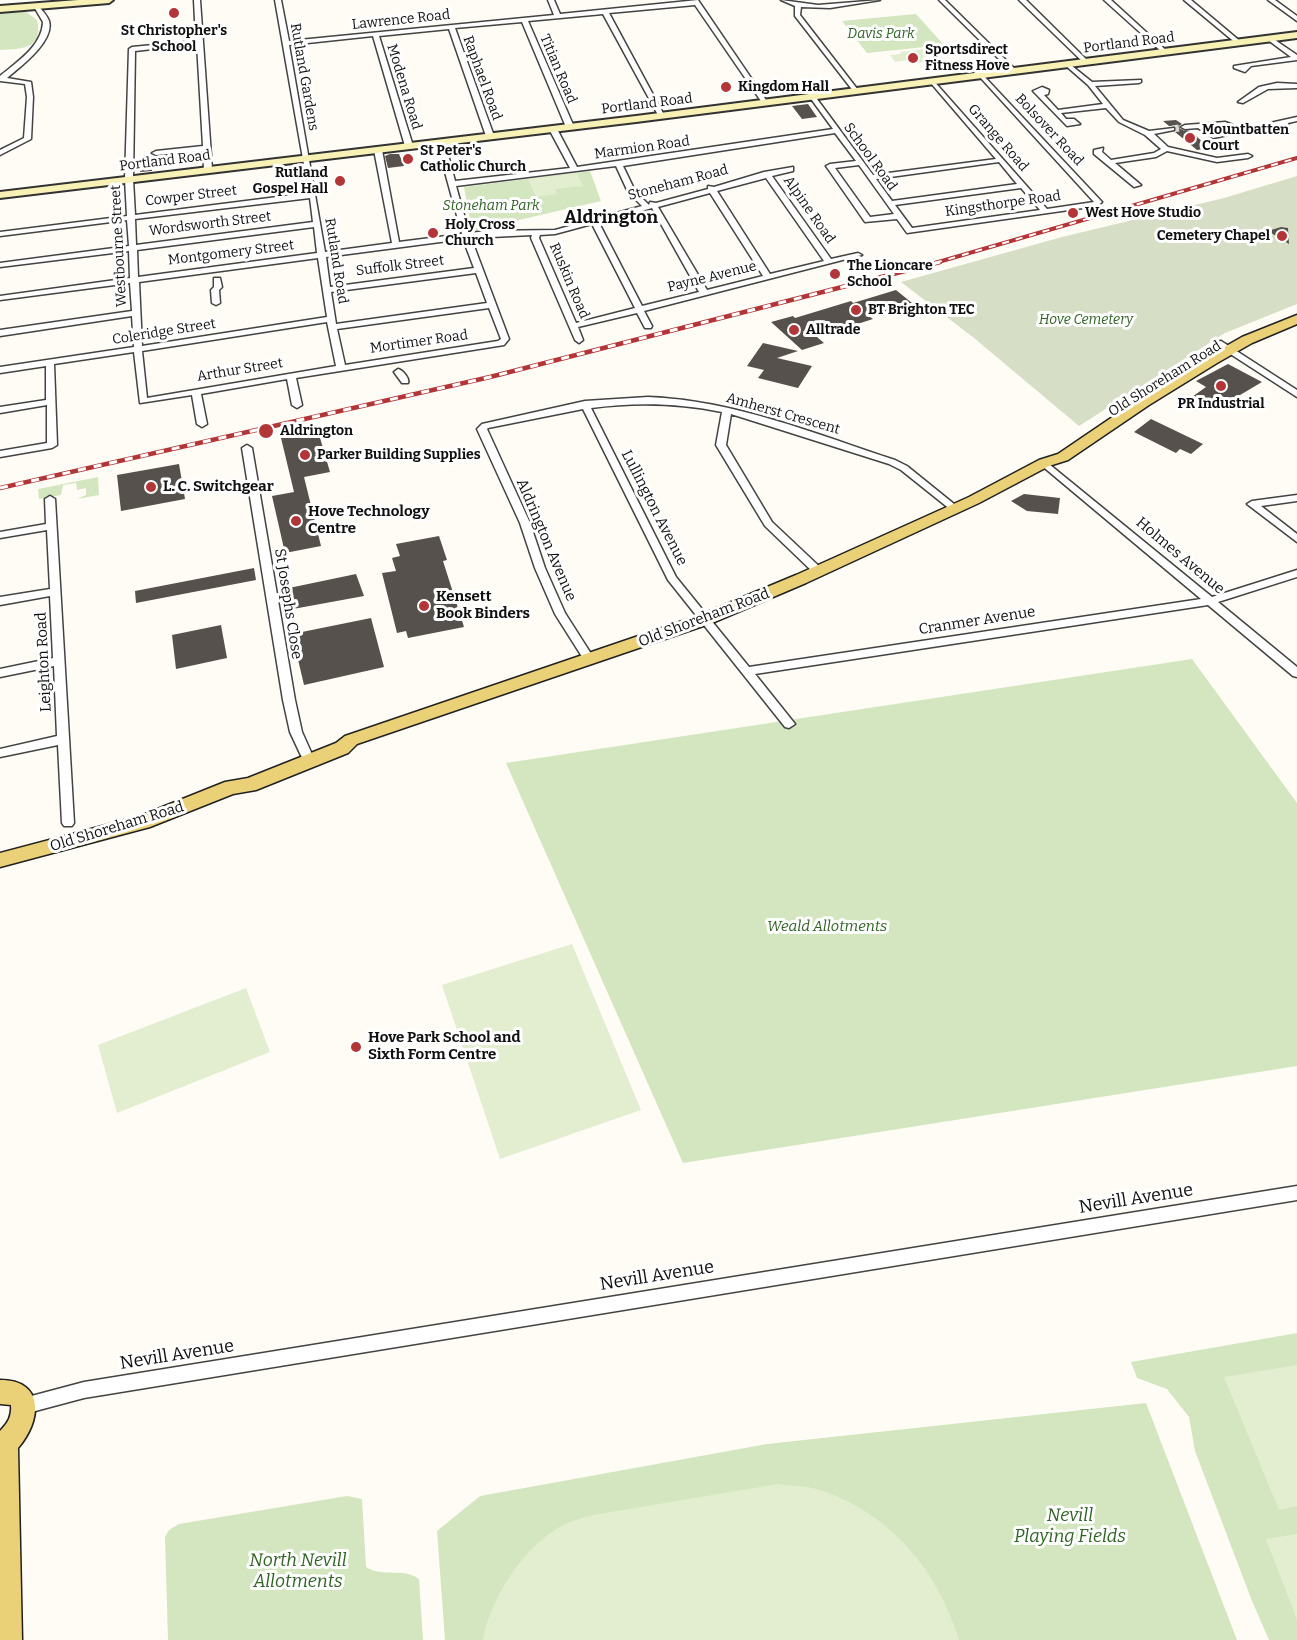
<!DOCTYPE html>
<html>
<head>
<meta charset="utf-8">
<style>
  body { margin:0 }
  canvas { display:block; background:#fefcf4 }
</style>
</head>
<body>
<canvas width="1297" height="1640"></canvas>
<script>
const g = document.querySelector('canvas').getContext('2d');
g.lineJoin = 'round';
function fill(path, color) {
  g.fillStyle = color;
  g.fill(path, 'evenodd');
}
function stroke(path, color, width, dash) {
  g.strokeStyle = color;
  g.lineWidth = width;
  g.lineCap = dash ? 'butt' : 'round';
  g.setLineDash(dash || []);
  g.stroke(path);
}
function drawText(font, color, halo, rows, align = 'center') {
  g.font = font + ' Bitter,serif';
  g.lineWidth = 6;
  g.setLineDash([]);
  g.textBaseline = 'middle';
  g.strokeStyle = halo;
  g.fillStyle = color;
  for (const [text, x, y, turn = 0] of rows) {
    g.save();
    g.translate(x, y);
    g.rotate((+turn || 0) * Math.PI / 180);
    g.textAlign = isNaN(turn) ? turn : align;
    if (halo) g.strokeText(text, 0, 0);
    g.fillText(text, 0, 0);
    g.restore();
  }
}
fill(new Path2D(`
  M 25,11 L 37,20 C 44,49 21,49 0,50 L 0,13 Z
  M 916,14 L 944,45 L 867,53 L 842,21 Z
  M 590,171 L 601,201 L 506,223 L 509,227 L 472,231 L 464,187 Z
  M 98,477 L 99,495 L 77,499 L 86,495 L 86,488 L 77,490 L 76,483 L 63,485 L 61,495 L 39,499 L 38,489 Z
  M 1192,659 L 1297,803 L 1297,1066 L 683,1163 L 506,763 Z
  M 1297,1333 L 1297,1640 L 1269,1640 L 1252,1601 L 1195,1451 L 1189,1417 L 1167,1389 L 1137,1378 L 1131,1362 Z
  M 1146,1403 L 1237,1640 L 445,1640 L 437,1531 L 480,1496 L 767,1444 Z
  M 347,1496 L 362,1499 L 366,1567 C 383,1578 403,1567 419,1579 L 423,1640 L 168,1640 L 165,1537 L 169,1530 L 179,1524 Z`), '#d3e6c0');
fill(new Path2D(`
  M 1297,176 L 1297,304 L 1225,333 L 1079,426 L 974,338 L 901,282 L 1062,237 L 1224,198 Z`), '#d6dfc6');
fill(new Path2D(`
  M 925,49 L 936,61 L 909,64 L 907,60 L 895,62 L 890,55 L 901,54 L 900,52 Z
  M 577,173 L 583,186 L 555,189 L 557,194 L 536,197 L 528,179 Z
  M 572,944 L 641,1110 L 500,1159 L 442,985 Z
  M 246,988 L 270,1052 L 117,1113 L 98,1045 Z
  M 1297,1365 L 1297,1506 L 1279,1510 L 1224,1377 Z
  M 778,1484 C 792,1486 809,1486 823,1491 C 892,1515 938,1571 959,1640 L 483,1640 C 490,1597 528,1539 570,1522 C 577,1519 585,1517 593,1515 Z
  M 1297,1534 L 1297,1620 L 1266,1539 Z`), '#e3eed1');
fill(new Path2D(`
  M 808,104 L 817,117 L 802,119 L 792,106 Z
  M 1176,120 L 1182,124 L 1179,126 L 1180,129 L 1190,131 L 1210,148 L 1197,150 L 1175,132 L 1175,126 L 1169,126 L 1163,121 Z
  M 390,154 L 399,154 L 404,166 L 388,168 L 385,156 Z
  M 152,156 L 152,171 L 140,172 L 140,157 Z
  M 1281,227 L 1288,228 L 1289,244 L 1268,231 Z
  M 896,290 L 912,303 L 870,317 L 873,319 L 817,337 L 824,343 L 802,350 L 771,322 L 793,316 L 795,318 L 851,301 L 853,303 Z
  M 763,343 L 798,351 L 777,358 L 812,366 L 798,388 L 758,378 L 764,370 L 747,366 Z
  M 1228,364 L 1262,382 L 1230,401 L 1219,394 L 1196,411 L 1182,404 L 1206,387 L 1196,381 Z
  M 1151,419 L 1203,444 L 1191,454 L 1180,449 L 1176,453 L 1134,432 Z
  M 318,431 L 330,472 L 304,477 L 321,546 L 285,553 L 272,496 L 294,492 L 281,438 Z
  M 179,464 L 185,499 L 121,511 L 117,475 Z
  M 1024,494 L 1060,498 L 1058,514 L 1027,511 L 1011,501 Z
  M 439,536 L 447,560 L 443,561 L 464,627 L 408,638 L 406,631 L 397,633 L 382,573 L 396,571 L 392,558 L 400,556 L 396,544 Z
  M 254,568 L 256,580 L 136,603 L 135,591 Z
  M 356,574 L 364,596 L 293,609 L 289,588 Z
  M 371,618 L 384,667 L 304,685 L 292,634 Z
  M 221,625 L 227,658 L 176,669 L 172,635 Z`), '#57514d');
stroke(new Path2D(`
  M 1172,129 L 1185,127`), '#dad9d2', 7, [7, 4]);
const street = new Path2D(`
  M 194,0 L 200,0 L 212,169 L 208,171 L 204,169 L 203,151 L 156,155 L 152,153 L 156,151 L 203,146 L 197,44 L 135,51 L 133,179 L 135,215 L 309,193 L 275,0 L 281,0 L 289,41 L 554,15 L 548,0 L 554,0 L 560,14 L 698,0 L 768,103 L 763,104 L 695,5 L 609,13 L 664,115 L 661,117 L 658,115 L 603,14 L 528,21 L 574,127 L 570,129 L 566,127 L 522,22 L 455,28 L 494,136 L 490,138 L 486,136 L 449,29 L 379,36 L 413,146 L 409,148 L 405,146 L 373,36 L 289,45 L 325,252 L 392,243 L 374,150 L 378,148 L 382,150 L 399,242 L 462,234 L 437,143 L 441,141 L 445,143 L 455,181 L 570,168 L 549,129 L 553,127 L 557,129 L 577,167 L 833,129 L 809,96 L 812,94 L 814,95 L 873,175 L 996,159 L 930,82 L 930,80 L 932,79 L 1047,209 L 1094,202 L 979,76 L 979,74 L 981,73 L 1102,202 L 1097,206 L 907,233 L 897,219 L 865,222 L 826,166 L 830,164 L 856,161 L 835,133 L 623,166 L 635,191 L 649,205 L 650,202 L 656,203 L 708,189 L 708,186 L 714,187 L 764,172 L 793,167 L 793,171 L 772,176 L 831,259 L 858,253 L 862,255 L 644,311 L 652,326 L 651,328 L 645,328 L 637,313 L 578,327 L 583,340 L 579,343 L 575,340 L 531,238 L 532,235 L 471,238 L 509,339 L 504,345 L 296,378 L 302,405 L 297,408 L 292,405 L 287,379 L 201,394 L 207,424 L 202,427 L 197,424 L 192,395 L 140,403 L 134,352 L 54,364 L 57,445 L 52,448 L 0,457 L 0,451 L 47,443 L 47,405 L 0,413 L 0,407 L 46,400 L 46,366 L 0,373 L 0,367 L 134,347 L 132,316 L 0,336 L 0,330 L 132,311 L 130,283 L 0,300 L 0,296 L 130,278 L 129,251 L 0,267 L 0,263 L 129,246 L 127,220 L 0,236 L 0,232 L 127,216 L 125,179 L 129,49 L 132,47 L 196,41 ZM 999,162 L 1017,184 L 892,201 L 876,179 ZM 859,165 L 894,214 L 870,217 L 835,168 ZM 616,166 L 628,192 L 642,206 L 555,230 L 488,231 L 469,233 L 456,186 ZM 766,178 L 824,261 L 770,274 L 717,191 ZM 1021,188 L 1040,210 L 912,228 L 895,205 ZM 710,193 L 763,276 L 707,290 L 658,207 ZM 310,198 L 313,222 L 136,245 L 135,219 ZM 652,208 L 699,292 L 642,306 L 599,223 ZM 592,224 L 635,308 L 576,323 L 539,238 L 540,235 L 555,234 ZM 314,227 L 317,253 L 138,277 L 137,250 ZM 463,239 L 474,268 L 330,287 L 326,257 ZM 318,258 L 327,317 L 142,346 L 139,282 ZM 476,273 L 487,303 L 336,324 L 331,292 ZM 489,308 L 501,339 L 498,341 L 345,365 L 337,329 ZM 327,322 L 336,366 L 147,398 L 142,351 Z
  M 781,0 L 818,5 L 880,0 L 830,8 L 801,7 L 800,15 L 858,90 L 858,92 L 854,92 L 795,16 L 795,6 Z
  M 939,0 L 945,0 L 1016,70 L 1016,72 L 1012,72 Z
  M 1019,0 L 1026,0 L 1088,61 L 1088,63 L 1084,63 Z
  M 1104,0 L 1111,0 L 1168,52 L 1168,54 L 1164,54 Z
  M 1184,0 L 1191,0 L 1241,42 L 1241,44 L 1237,44 Z
  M 1268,0 L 1275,0 L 1297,16 L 1297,21 Z
  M 33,5 L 37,5 C 41,9 47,15 49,21 C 55,41 20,67 7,78 L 31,82 L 33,97 L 31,139 L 0,155 L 0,150 L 24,138 L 27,97 L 25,84 L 0,81 L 0,76 C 17,62 42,46 43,22 Z
  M 1268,38 L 1272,38 L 1297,55 L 1297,60 L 1251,66 L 1245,72 L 1234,68 L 1234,66 L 1291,57 L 1268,40 Z
  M 1067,62 L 1092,82 L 1141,80 L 1141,82 L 1139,83 L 1095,86 L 1123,120 L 1149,131 L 1174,128 L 1174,130 L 1154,134 L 1168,147 L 1217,158 L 1248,154 L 1252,156 L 1248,158 L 1217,162 L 1167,151 L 1156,157 L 1115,163 L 1141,185 L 1134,187 L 1094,154 L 1094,150 L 1103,148 L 1102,152 L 1111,160 L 1154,153 L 1161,149 L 1145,135 L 1119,122 L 1106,108 L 1061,113 L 1066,119 L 1074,119 L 1080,124 L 1067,126 L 1033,91 L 1042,87 L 1049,90 L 1048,94 L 1044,95 L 1058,110 L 1103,104 L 1088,85 L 1065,65 L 1064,64 Z
  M 1277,83 L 1297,84 L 1297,88 L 1268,89 L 1243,103 L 1238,102 L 1259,87 Z
  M 1297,117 L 1297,121 L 1288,123 L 1288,126 L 1283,128 L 1270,123 Z
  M 1225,122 L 1233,125 L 1240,132 L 1238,133 L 1213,138 L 1198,128 L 1185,129 L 1181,127 L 1185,125 ZM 1224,126 L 1231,131 L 1214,134 L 1206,128 Z
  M 214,278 L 220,278 L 222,287 L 219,290 L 220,303 L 216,305 L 212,303 L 211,290 L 214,287 Z
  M 1221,341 L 1297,390 L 1297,397 L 1218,346 L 1218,342 Z
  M 398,369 C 403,370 410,379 408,383 L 402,383 L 394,372 Z
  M 648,397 C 734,400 815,434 895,460 L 907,466 L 959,508 L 954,511 L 951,510 L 901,470 L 889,464 L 731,414 L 726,445 L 772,522 L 822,569 L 822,573 L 814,573 L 765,526 L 716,445 L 722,412 C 678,403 636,402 591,408 L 676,577 L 749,667 L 1201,599 L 1041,465 L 1041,461 L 1044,460 L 1212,597 L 1297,570 L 1297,577 L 1218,602 L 1297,667 L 1297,677 L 1293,676 L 1208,605 L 755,674 L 795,724 L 789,728 L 785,727 L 668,580 L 583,409 L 488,428 L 487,429 L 530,523 L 545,568 L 565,613 L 595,660 L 590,664 L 586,663 L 555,614 L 535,568 L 520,523 L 477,429 L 482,424 L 585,401 Z
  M 247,445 L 252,448 L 295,700 L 302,732 L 315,761 L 309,765 L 305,764 L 290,732 L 283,700 L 242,448 Z
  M 1297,495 L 1297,501 L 1261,506 L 1297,534 L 1297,542 L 1247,504 L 1252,501 Z
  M 50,496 L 55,499 L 74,823 L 72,826 L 64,826 L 62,823 L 58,745 L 0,757 L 0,749 L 57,736 L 54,666 L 0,677 L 0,669 L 53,658 L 50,596 L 0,605 L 0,597 L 50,589 L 47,530 L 0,538 L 0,532 L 46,524 L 45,499 Z
  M 1297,1186 L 1297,1200 L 84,1398 L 24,1414 L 18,1412 L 16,1406 L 18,1400 L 24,1398 L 84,1382 Z`);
const secondary = new Path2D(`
  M 78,0 L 113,0 L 109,3 L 0,12 L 0,6 Z
  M 1297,32 L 1297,38 L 636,122 L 0,198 L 0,192 L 636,116 Z`);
const primary = new Path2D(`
  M 1297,315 L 1297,324 L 1252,343 L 1217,363 L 1149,405 L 1068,460 L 1049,466 L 979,503 L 806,583 L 712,623 L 357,744 L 348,753 L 256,790 L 233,794 L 150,827 L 0,867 L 0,853 L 140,816 L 225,782 L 248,778 L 336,743 L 345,736 L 700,615 L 796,575 L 969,497 L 1039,460 L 1058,454 L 1139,399 L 1207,357 L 1242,337 Z
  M 0,1380 C 46,1380 41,1422 18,1448 L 22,1640 L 0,1640 L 0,1431 C 8,1423 12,1416 11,1405 L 0,1404 Z`);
stroke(street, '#434343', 3);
stroke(secondary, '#323232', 4);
stroke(primary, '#212121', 3);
fill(street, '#fff');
fill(secondary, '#f7f1b6');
fill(primary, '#ead177');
const railFar1 = new Path2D(`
  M 935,263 L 1297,158`);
const rail = new Path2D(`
  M 0,488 L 490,377 L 940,262`);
stroke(railFar1, '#b23538', 4);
stroke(rail, '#b23538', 4.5);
stroke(railFar1, '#fff', 2, [7]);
stroke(rail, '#fff', 3, [8]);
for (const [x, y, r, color] of [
  [174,13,6,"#b23538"],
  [913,58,6,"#b23538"],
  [726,87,6,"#b23538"],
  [1190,138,6,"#b23538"],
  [408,159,6,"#b23538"],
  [340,181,6,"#b23538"],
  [1073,213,6,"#b23538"],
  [433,233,6,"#b23538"],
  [1282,236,6,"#b23538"],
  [835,274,6,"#b23538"],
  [856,310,6,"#b23538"],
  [794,330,6,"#b23538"],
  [1221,386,6,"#b23538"],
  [266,431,8,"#b23538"],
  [305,455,6,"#b23538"],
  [151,487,6,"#b23538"],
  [296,521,6,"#b23538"],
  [424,606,6,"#b23538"],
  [356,1047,6,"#b23538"]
]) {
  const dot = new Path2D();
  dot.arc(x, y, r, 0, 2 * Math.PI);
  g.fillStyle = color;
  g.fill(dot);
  stroke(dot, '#fff', 2);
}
drawText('14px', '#101010', '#fff', [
  ["Lawrence Road",401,20,-6],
  ["Portland Road",1129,43,-7],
  ["Titian Road",558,69,67],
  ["Rutland Gardens",304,77,80],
  ["Raphael Road",482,78,70],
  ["Modena Road",404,87,73],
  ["Portland Road",647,104,-7],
  ["Bolsover Road",1049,130,47],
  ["Grange Road",998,138,49],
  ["Marmion Road",642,148,-8],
  ["School Road",870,157,54],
  ["Portland Road",165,161,-7],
  ["Stoneham Road",678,183,-15],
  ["Cowper Street",191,196,-7],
  ["Kingsthorpe Road",1003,204,-8],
  ["Alpine Road",809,210,55],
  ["Wordsworth Street",210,224,-7],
  ["Westbourne Street",119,246,-93],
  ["Montgomery Street",231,253,-7],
  ["Rutland Road",336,261,81],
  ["Suffolk Street",400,266,-7],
  ["Payne Avenue",712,277,-14],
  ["Ruskin Road",569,281,67],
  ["Coleridge Street",164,332,-9],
  ["Mortimer Road",419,342,-8],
  ["Arthur Street",240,370,-9],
  ["Old Shoreham Road",1165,379,-32],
  ["Amherst Crescent",783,414,16]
]);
drawText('bold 14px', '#101010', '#fff', [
  ["St Christopher's",174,31,"center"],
  ["School",174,47,"center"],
  ["Sportsdirect",925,50],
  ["Fitness Hove",925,66],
  ["Kingdom Hall",738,87],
  ["Mountbatten",1202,130],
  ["Court",1202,146],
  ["St Peter's",420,151],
  ["Catholic Church",420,167],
  ["Rutland",328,173,"right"],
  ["Gospel Hall",328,189,"right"],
  ["West Hove Studio",1085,213],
  ["Holy Cross",445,225],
  ["Church",445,241],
  ["Cemetery Chapel",1270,236,"right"],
  ["The Lioncare",847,266],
  ["School",847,282],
  ["BT Brighton TEC",868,310],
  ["Alltrade",806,330],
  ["PR Industrial",1221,404,"center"],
  ["Aldrington",280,431],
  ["Parker Building Supplies",317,455]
], 'left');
drawText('italic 14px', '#316226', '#fff', [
  ["Davis Park",881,34],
  ["Stoneham Park",491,206],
  ["Hove Cemetery",1086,320]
]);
drawText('bold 15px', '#101010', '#fff', [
  ["L. C. Switchgear",163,487],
  ["Hove Technology",308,512],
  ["Centre",308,529],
  ["Kensett",436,597],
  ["Book Binders",436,614],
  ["Hove Park School and",368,1038],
  ["Sixth Form Centre",368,1055]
], 'left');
drawText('15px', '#101010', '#fff', [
  ["Lullington Avenue",654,508,63],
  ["Aldrington Avenue",546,540,67],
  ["Holmes Avenue",1180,556,40],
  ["St Josephs Close",288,604,81],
  ["Old Shoreham Road",704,618,-21],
  ["Cranmer Avenue",977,621,-9],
  ["Leighton Road",44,662,-93],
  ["Old Shoreham Road",117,827,-17]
]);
drawText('italic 15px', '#316226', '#fff', [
  ["Weald Allotments",827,927]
]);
drawText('bold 18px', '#101010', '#fff', [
  ["Aldrington",611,218]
]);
drawText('18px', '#101010', '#fff', [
  ["Nevill Avenue",1136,1199,-9],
  ["Nevill Avenue",657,1276,-9],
  ["Nevill Avenue",177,1355,-9]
]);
drawText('italic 18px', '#316226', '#fff', [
  ["Nevill",1070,1516],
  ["Playing Fields",1070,1537],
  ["North Nevill",298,1561],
  ["Allotments",298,1582]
]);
</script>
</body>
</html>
